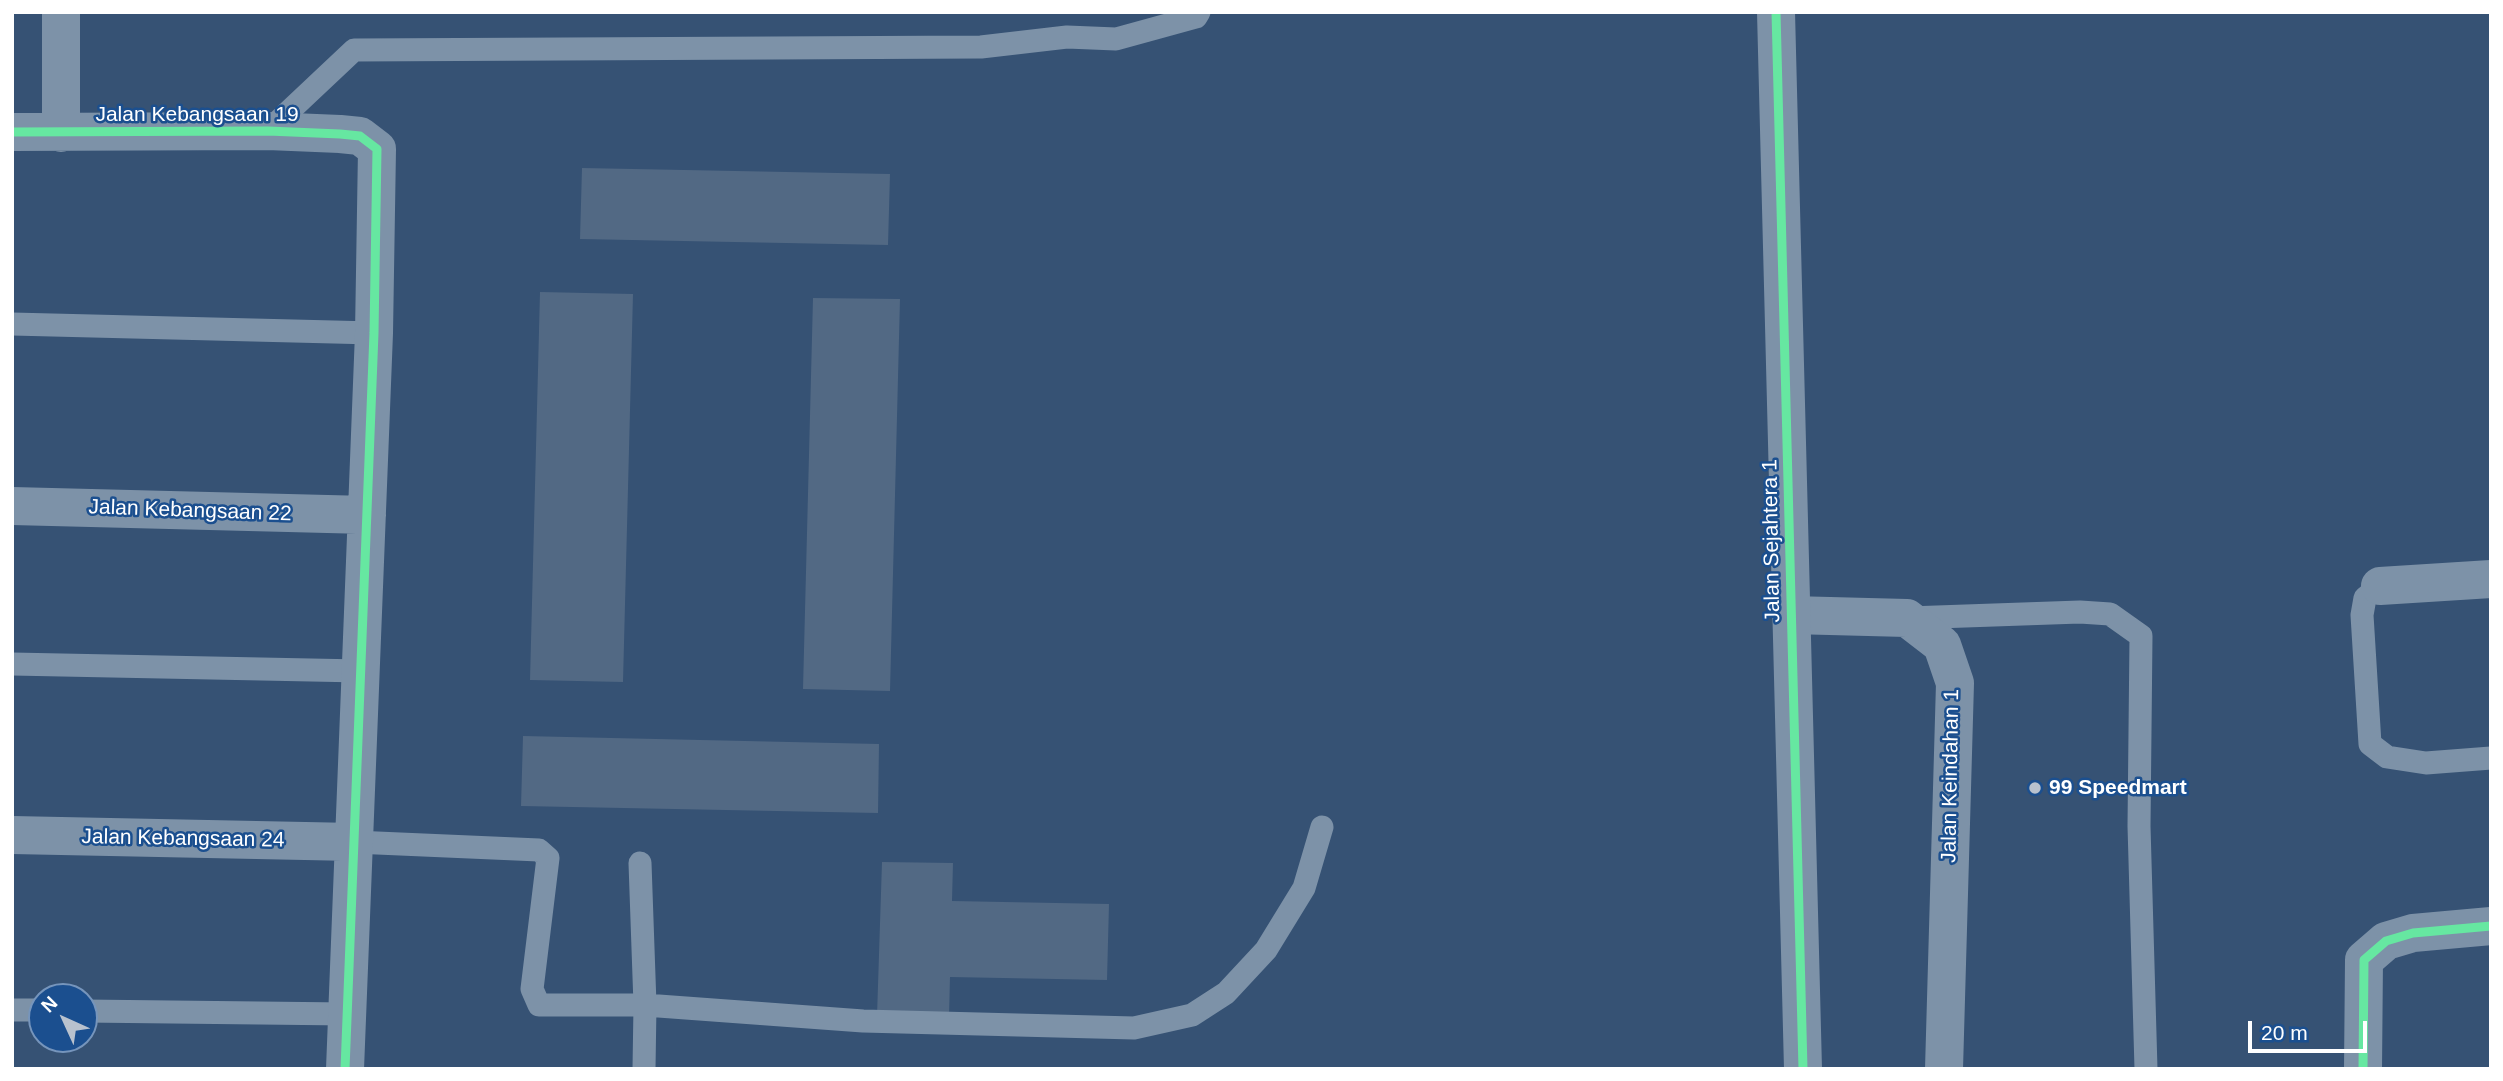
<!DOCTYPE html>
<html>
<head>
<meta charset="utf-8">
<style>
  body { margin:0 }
  #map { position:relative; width:2503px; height:1081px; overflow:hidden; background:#365274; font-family:Helvetica,sans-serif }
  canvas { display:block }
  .frame { position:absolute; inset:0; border:14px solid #fff; pointer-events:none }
  .north { position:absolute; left:28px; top:983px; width:70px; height:70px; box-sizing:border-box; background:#1b4f8f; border:2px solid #7695bc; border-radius:50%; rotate:315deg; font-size:19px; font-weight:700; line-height:28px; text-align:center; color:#fff }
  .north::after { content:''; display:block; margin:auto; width:24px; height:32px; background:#b9c2ce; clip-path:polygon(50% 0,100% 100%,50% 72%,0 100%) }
  .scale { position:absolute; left:2248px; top:1021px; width:119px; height:32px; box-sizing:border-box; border:4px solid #fff; border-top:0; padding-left:9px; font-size:21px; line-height:24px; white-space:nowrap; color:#fff; -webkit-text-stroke:5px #1b4f8f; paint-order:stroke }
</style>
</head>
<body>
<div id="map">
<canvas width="2503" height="1081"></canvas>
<div class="frame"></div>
<div class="north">N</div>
<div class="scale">20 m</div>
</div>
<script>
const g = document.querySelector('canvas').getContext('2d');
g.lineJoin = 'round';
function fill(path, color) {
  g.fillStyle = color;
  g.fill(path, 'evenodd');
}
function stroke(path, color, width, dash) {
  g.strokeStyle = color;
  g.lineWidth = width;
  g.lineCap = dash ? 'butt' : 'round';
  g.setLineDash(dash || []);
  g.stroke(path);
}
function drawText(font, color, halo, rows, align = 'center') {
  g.font = font + ' Helvetica,sans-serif';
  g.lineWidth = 5;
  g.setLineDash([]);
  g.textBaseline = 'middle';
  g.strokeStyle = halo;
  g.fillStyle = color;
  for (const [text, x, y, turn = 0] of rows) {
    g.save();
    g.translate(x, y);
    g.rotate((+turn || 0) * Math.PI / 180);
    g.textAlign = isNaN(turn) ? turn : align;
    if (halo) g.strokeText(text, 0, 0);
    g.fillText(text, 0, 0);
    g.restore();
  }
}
fill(new Path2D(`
  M 582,168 L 890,174 L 888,245 L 580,239 Z
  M 540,292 L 633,294 L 623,682 L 530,680 Z
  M 813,298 L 900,299 L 890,691 L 803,689 Z
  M 523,736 L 879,744 L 878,813 L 521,806 Z
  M 882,862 L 953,863 L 952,901 L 1109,904 L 1107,980 L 950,977 L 949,1017 L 877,1016 Z`), '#526984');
stroke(new Path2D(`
  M 268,131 L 354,50 L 981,47 L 1067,37 L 1116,39 L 1196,17 L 1199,12
  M 12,324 L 374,333
  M 2380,586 L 2365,598 L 2362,615 L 2370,744 L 2387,757 L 2426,763 L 2491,758
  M 1908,618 L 2080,612 L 2110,614 L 2141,636 L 2139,826 L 2146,1069
  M 12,664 L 361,671
  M 354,842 L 539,850 L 548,858 L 532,989 L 539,1005 L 645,1005 L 863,1021 L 1134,1028 L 1192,1015 L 1226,993 L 1266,950 L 1304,888 L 1322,827
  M 640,863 L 645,1005 L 644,1069
  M 12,1010 L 42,1010
  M 84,1011 L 347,1014`), '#7d92a8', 23);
stroke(new Path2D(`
  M 12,132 L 268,131 L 340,134 L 360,136 L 377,149 L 374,333 L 345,1069
  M 61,133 L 61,12
  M 12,506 L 367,515
  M 2380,586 L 2491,579
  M 1791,615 L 1907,618 L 1942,645 L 1955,683 L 1944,1069
  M 12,835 L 354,842
  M 2363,1069 L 2364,960 L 2386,941 L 2413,933 L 2491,926`), '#7d92a8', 38);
stroke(new Path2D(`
  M 1776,12 L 1803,1069`), '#7d92a8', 38);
stroke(new Path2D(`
  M 1776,12 L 1803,1069
  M 12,132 L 268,131 L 340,134 L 360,136 L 377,149 L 374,333 L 345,1069
  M 2363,1069 L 2364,960 L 2386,941 L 2413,933 L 2491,926`), '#66e7a1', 9);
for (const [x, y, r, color] of [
  [2035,788,7,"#b9c2ce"]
]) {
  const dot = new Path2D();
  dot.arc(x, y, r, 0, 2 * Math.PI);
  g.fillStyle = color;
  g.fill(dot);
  stroke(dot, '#1b4f8f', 2.5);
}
drawText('21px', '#fff', '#1b4f8f', [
  ["Jalan Kebangsaan 19",197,115],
  ["Jalan Kebangsaan 22",190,511,2],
  ["Jalan Sejahtera 1",1772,541,-91],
  ["Jalan Keindahan 1",1951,776,-89],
  ["Jalan Kebangsaan 24",183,839,1]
]);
drawText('bold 21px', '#fff', '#1b4f8f', [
  ["99 Speedmart",2049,788]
], 'left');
</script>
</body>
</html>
